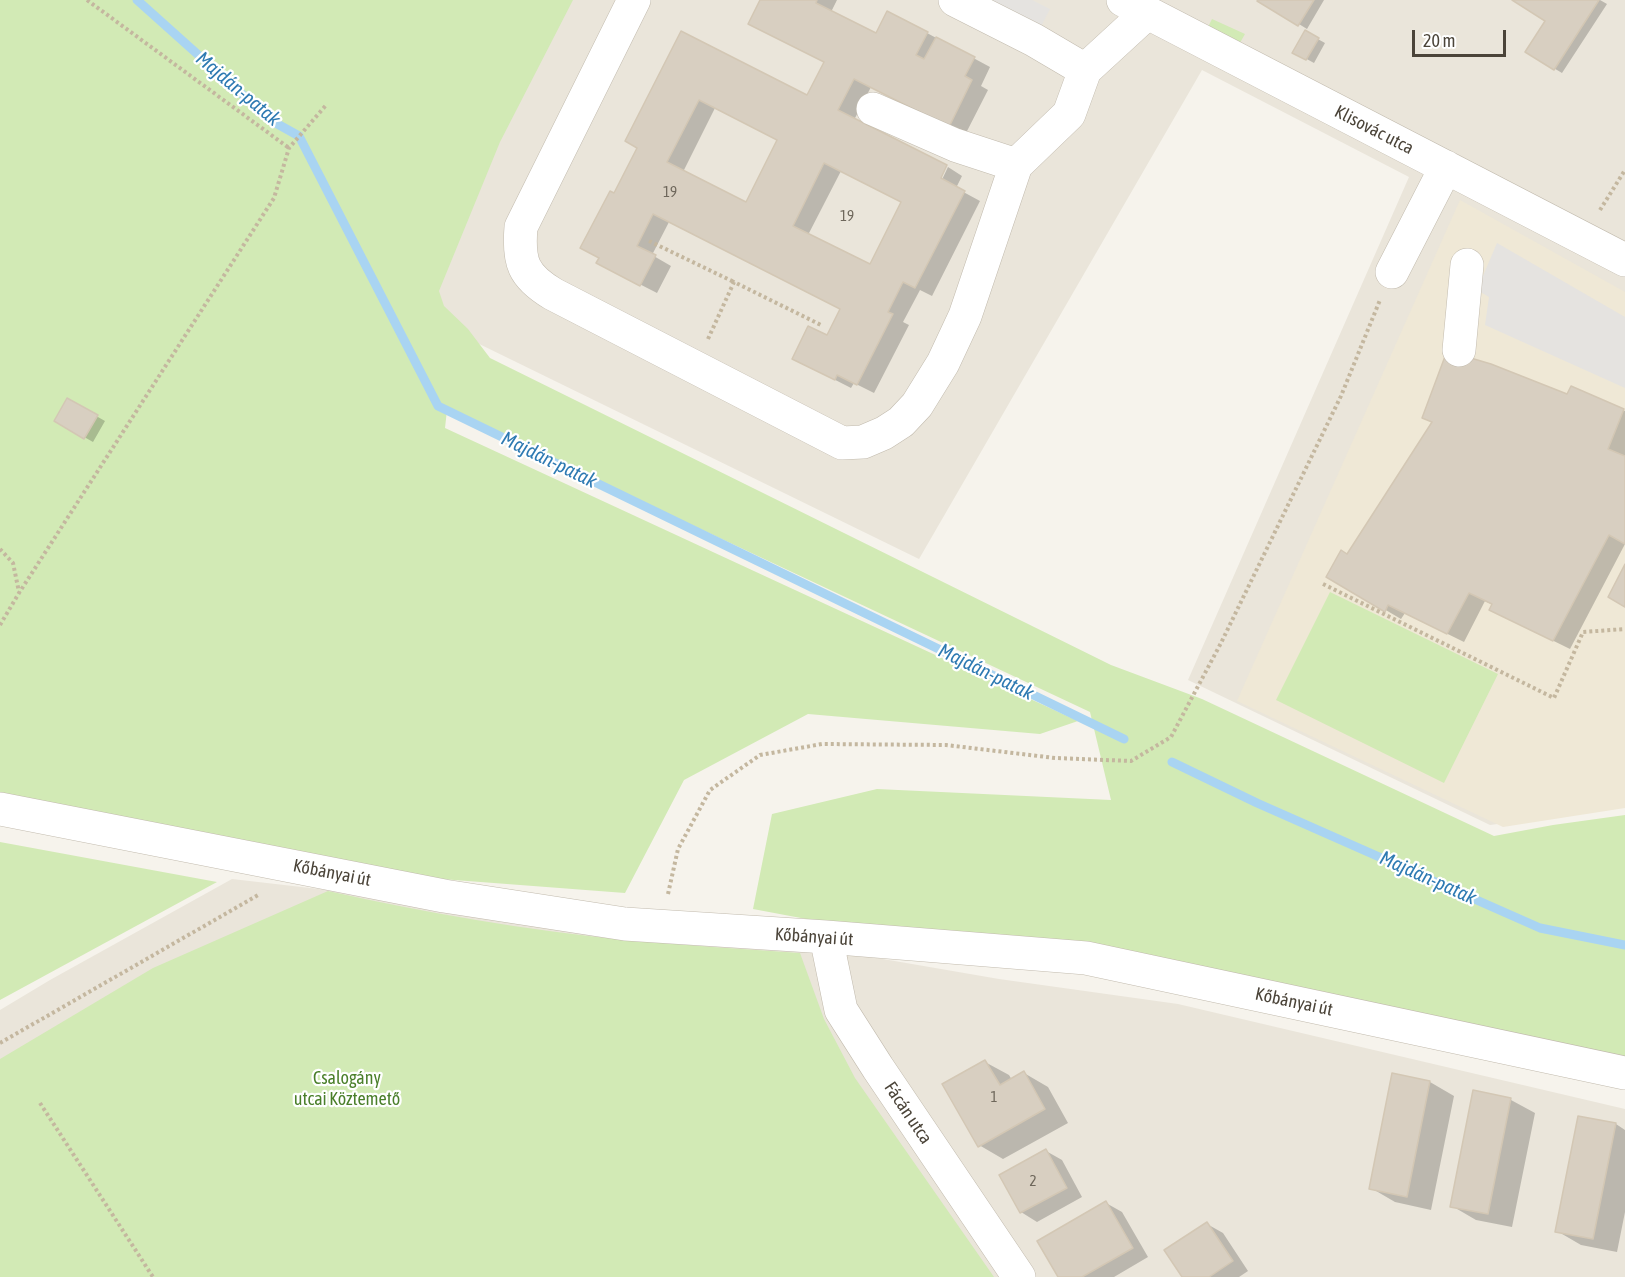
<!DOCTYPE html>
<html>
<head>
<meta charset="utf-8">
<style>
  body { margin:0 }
  #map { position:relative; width:1625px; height:1277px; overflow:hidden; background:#f6f3ec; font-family:"Asap Condensed",sans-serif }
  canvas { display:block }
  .scale { position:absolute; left:1412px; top:30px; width:94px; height:27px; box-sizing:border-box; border:3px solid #4b4439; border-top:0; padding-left:8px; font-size:18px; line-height:21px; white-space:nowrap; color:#4b4439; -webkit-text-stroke:4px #fff; paint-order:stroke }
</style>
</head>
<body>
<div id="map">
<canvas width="1625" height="1277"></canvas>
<div class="scale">20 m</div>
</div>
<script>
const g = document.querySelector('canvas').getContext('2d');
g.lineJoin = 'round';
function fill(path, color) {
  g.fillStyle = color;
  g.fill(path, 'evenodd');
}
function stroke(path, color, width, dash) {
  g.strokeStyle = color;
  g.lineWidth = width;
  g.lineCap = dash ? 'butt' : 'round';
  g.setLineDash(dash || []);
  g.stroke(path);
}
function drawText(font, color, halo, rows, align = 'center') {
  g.font = font + ' "Asap Condensed",sans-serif';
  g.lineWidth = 4.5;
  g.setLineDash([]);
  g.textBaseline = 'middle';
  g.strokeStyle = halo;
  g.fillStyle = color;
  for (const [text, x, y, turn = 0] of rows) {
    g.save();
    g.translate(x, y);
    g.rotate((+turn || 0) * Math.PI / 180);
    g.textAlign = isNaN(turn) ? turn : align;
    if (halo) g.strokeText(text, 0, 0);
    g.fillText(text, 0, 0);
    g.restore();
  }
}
fill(new Path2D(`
  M 218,0 L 1625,0 L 1625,807 L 1490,825 L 1188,680 L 1409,177 L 1202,70 L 919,559 L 467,338 Z
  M 232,879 L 796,944 L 999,979 L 1178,1004 L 1625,1109 L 1625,1277 L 0,1277 L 0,1010 L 50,980 Z`), '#eae5da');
fill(new Path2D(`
  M 1460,200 L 1625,292 L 1625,808 L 1503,827 L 1237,701 Z`), '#efe8d6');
fill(new Path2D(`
  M 0,0 L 573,0 L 500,142 L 439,291 L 444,306 L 468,329 L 490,358 L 1111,665 L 1202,699 L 1494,836 L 1553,825 L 1625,815 L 1625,1073 L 753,909 L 772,814 L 877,789 L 1111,800 L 1090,712 L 447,410 L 445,428 L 1078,721 L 1040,734 L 808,714 L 684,780 L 625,893 L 415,877 L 0,807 Z
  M 1212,19 L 1245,34 L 1237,48 L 1206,31 Z
  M 1330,592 L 1498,674 L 1444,783 L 1276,700 Z
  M 0,842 L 217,882 L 0,1000 Z
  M 328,891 C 426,913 526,930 626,940 C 684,945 742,949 800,953 L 824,1019 L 855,1078 L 994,1277 L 0,1277 L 0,1059 L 153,968 Z`), '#d2eab5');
fill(new Path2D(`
  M 955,0 L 1032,0 L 1050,9 L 1034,40 Z
  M 1497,243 L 1625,317 L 1625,388 L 1485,325 L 1489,297 L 1477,290 Z`), '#e5e3e0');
fill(new Path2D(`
  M 762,0 L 837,0 L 831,12 L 876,35 L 927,33 L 990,67 L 981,86 L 988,90 L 965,135 L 871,87 L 854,120 L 936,184 L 939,186 L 948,167 L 962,176 L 956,188 L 980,201 L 932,296 L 920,290 L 903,322 L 909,325 L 874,393 L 854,383 L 851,388 L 810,367 L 842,309 L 669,222 L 652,255 L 671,266 L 657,293 L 614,271 L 615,195 L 639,148 L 681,33 L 808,97 L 826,63 L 766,33 ZM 715,108 L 779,140 L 746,204 L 683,172 ZM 841,171 L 903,202 L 871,266 L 808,235 Z
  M 1260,0 L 1324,0 L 1307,29 Z
  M 1515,0 L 1600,0 L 1607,4 L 1562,73 L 1527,52 L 1547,20 Z
  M 1305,32 L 1325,43 L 1314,63 L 1294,52 Z
  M 1572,388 L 1625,411 L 1625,544 L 1570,649 L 1507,618 L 1493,605 L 1485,601 L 1464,642 L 1405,613 L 1401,619 L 1328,576 L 1348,555 L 1568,396 Z
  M 68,400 L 105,421 L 93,442 L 56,421 Z
  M 985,1062 L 1009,1075 L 1012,1080 L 1024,1073 L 1048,1087 L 1068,1123 L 1003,1159 L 979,1145 Z
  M 1430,1082 L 1454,1096 L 1431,1210 L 1395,1202 L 1371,1188 Z
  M 1511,1100 L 1535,1113 L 1512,1227 L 1476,1220 L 1452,1206 Z
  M 1616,1124 L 1625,1130 L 1625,1212 L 1617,1252 L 1581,1245 L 1557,1231 Z
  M 1046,1151 L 1062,1160 L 1082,1197 L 1037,1222 L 1021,1212 Z
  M 1106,1203 L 1122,1212 L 1148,1257 L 1114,1277 L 1059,1277 Z
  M 1207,1224 L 1223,1233 L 1248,1271 L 1239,1277 L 1184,1277 Z`), '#0003');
stroke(new Path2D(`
  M 137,0 L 272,121 L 299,136 L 438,406 L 1124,739
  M 1172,762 L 1257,803 L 1540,928 L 1625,945`), '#a9d4f2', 9);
const building = new Path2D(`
  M 760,0 L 817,0 L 816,3 L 876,33 L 887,11 L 928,32 L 916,55 L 924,59 L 936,37 L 975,57 L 965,76 L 972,80 L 949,127 L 854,79 L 838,110 L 947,165 L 941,178 L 965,191 L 915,288 L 903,282 L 888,312 L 893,314 L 857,385 L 837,375 L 835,380 L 792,359 L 808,326 L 827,335 L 840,309 L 653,214 L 637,246 L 656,255 L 640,286 L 596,263 L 599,258 L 580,248 L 610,191 L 614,193 L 637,148 L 625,141 L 681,31 L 807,95 L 824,62 L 748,24 ZM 699,100 L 777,140 L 746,202 L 667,162 ZM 824,163 L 901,202 L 870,264 L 793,226 Z
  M 1258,0 L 1314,0 L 1298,26 L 1257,1 Z
  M 1512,0 L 1599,0 L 1554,70 L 1525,52 L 1545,21 Z
  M 1305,30 L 1319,38 L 1306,60 L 1292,53 Z
  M 1447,351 L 1491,364 L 1567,394 L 1571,386 L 1624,409 L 1608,449 L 1625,456 L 1625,544 L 1609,535 L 1553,641 L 1489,610 L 1492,604 L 1469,593 L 1447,634 L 1388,605 L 1385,612 L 1326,577 L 1341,550 L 1347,554 L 1432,422 L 1422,418 Z
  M 67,398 L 98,415 L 84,439 L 54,421 Z
  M 1625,564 L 1625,607 L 1608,597 Z
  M 985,1060 L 1000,1085 L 1024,1071 L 1045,1109 L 978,1147 L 942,1084 Z
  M 1392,1073 L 1430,1081 L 1407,1197 L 1369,1189 Z
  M 1473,1090 L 1511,1098 L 1488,1214 L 1450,1207 Z
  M 1578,1116 L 1616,1123 L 1593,1239 L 1555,1232 Z
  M 1046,1149 L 1067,1188 L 1020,1213 L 999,1175 Z
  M 1106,1201 L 1133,1248 L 1082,1277 L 1058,1277 L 1037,1241 Z
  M 1207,1222 L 1233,1261 L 1209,1277 L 1182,1277 L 1164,1250 Z`);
fill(building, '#d8cfc1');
stroke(building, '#d3c7b4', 1.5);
const minor = new Path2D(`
  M 634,0 L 521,227 C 518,262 523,276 553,294 L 842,443 L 863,442 L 884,433 L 901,422 L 917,405 L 943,363 L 965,316 L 1016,165 L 1069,114 L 1085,70 L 1147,13
  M 955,0 L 1034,40 L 1085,70
  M 1123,0 L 1625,260
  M 873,109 L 955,145 L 1016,165
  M 1392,272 L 1446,167
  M 1459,350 L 1467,265
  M 0,809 L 444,896 L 625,924 L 826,937 L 1086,958 L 1625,1073
  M 826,937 L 841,1010 L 878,1068 L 1019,1277`);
stroke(minor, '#c2bbae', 34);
stroke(new Path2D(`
  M 87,0 L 289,148
  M 1600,210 L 1625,170
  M 649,241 L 734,282
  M 708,339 L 734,282 L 823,326
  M 0,549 L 13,563 L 19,592
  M 1323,584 L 1554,698 L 1583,632 L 1625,629
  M 0,625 L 19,593 L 274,198 L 289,148 L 327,104
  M 668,894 L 678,849 L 710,790 L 760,755 L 822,744 L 946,745 L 1055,758 L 1131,761 L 1171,737 L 1221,643 L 1341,396 L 1380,300
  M 0,1043 L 260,894
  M 40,1103 L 153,1277`), '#c4b79f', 4, [3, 3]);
stroke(minor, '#fff', 33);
drawText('15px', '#6e675b', null, [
  ["19",670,192],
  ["19",847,216],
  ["1",994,1097],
  ["2",1033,1181]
]);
drawText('18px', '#4b4439', '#fff', [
  ["Klisovác utca",1374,130,27],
  ["Kőbányai út",332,873,11],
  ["Kőbányai út",814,937,4],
  ["Kőbányai út",1294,1002,12],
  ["Fácán utca",908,1113,56]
]);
drawText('18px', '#4a7f2a', '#fff', [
  ["Csalogány",347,1078],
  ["utcai Köztemető",347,1099]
]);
drawText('italic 20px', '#2e7ab2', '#fff', [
  ["Majdán-patak",238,89,40],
  ["Majdán-patak",549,460,26],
  ["Majdán-patak",986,672,26],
  ["Majdán-patak",1428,878,24]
]);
</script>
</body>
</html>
